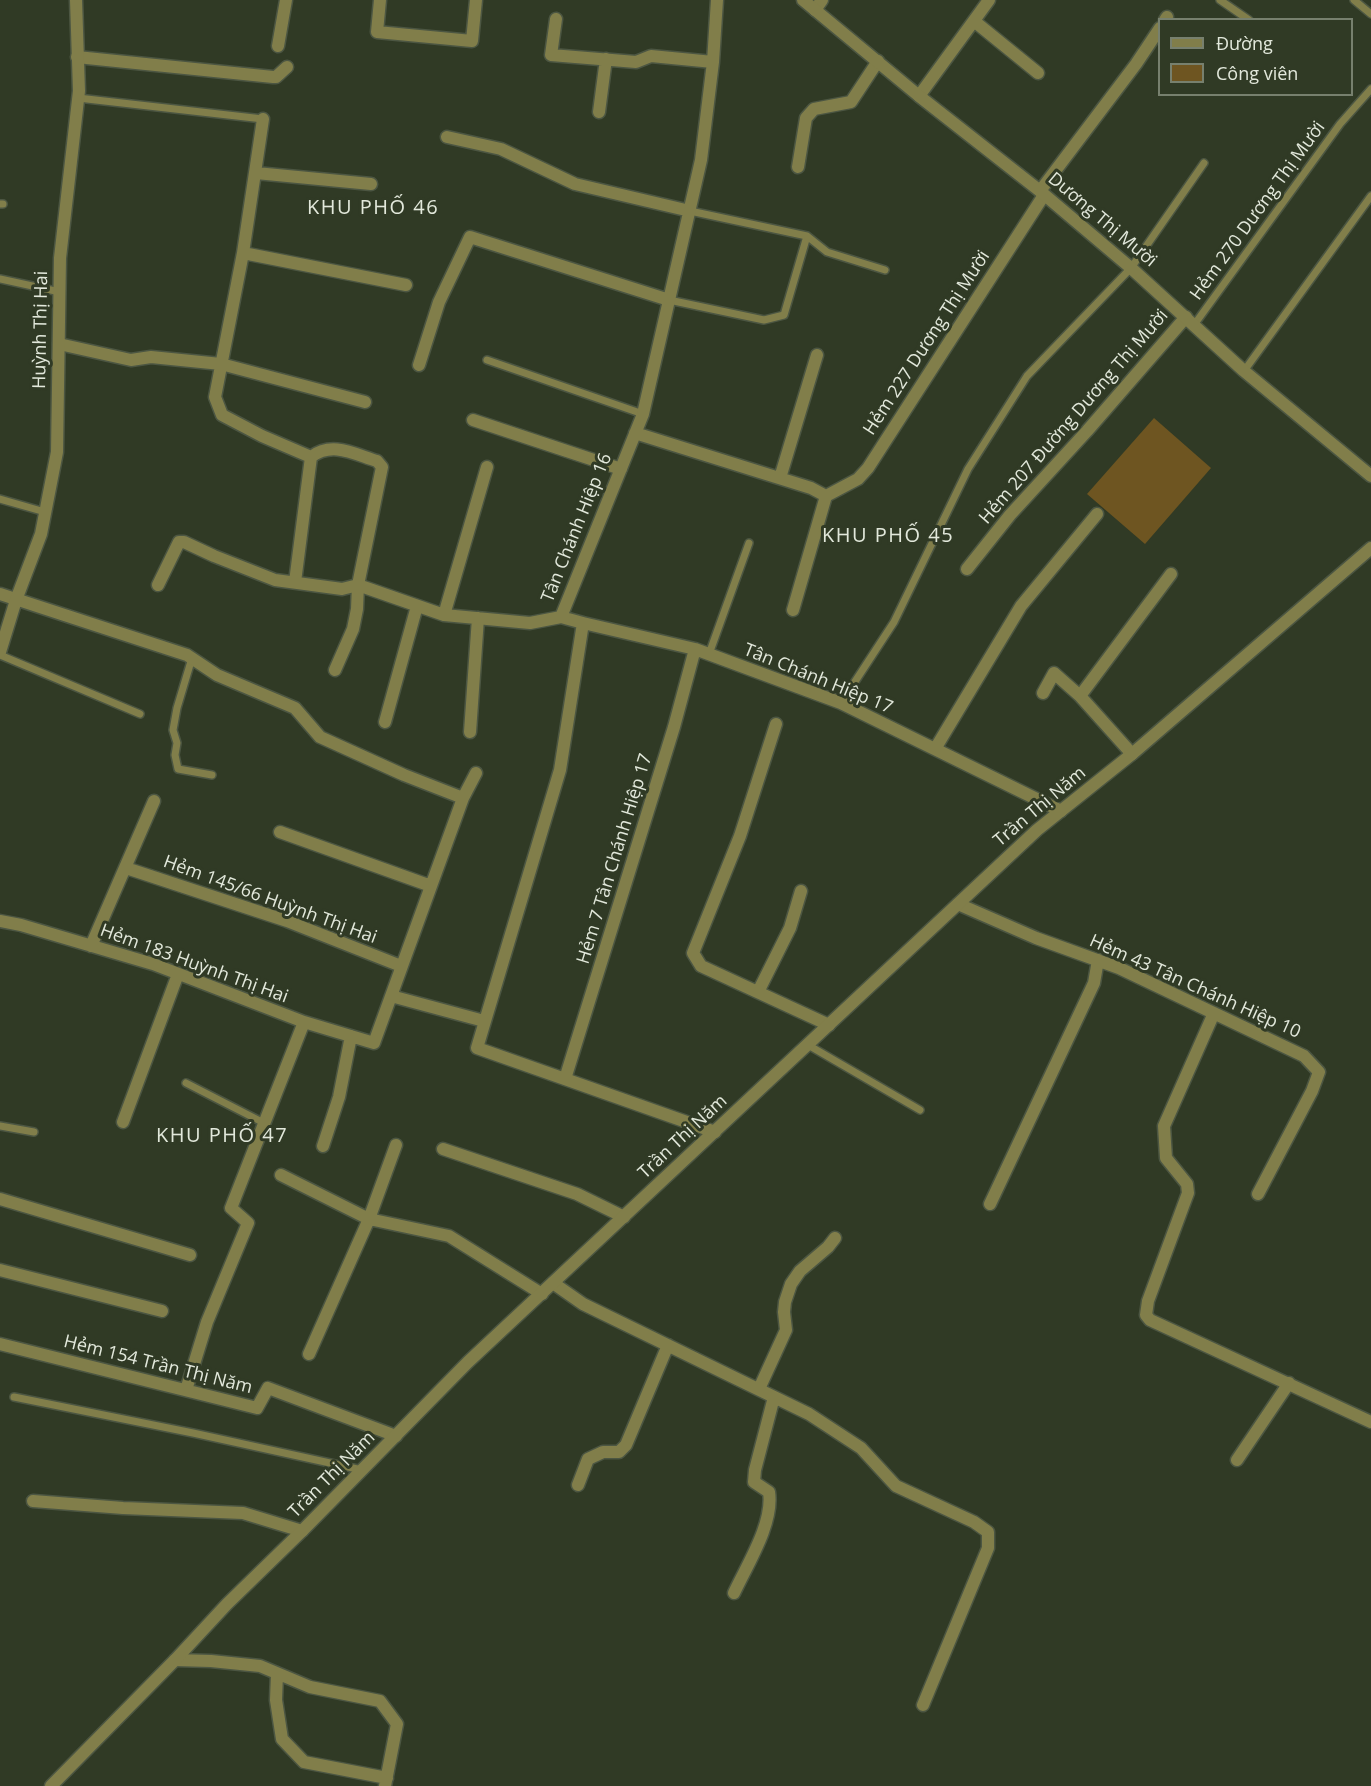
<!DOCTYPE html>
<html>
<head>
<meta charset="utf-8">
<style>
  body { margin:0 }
  #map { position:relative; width:1371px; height:1786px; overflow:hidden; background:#303a25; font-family:"Open Sans",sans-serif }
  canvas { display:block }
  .legend { position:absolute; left:1158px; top:18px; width:195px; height:78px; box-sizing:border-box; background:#303a25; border:2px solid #77806e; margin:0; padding:8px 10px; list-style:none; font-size:18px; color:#e2e8db }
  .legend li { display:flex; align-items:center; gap:12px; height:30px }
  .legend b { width:30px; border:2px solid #77806e }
</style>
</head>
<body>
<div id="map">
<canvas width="1371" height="1786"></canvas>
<ul class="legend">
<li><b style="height:8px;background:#817e4a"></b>Đường</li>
<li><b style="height:16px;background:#6e5521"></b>Công viên</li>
</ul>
</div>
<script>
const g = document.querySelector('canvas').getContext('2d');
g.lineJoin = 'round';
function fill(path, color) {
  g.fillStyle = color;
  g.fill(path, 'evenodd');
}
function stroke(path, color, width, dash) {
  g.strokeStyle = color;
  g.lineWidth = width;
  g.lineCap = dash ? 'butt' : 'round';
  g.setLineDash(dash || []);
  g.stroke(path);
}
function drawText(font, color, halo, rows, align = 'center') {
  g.font = font + ' "Open Sans",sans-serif';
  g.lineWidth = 6;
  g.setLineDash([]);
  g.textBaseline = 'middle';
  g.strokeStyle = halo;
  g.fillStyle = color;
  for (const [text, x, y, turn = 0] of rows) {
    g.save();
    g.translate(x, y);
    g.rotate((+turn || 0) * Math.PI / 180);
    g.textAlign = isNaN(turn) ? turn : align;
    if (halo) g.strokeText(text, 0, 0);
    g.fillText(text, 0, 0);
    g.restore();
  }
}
fill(new Path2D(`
  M 1154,418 L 1211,468 L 1145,544 L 1087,494 Z`), '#6e5521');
const service = new Path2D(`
  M 1220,0 L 1249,20
  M 1354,0 L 1371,14
  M 78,98 L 263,119
  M 0,204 L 3,204
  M 690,211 L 807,236 L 827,252 L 885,270
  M 0,279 L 60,292
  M 669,300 L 764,320 L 784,315 L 807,236
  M 1194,325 L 1340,124 L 1371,89
  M 487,360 L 643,414
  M 1244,371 L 1371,196
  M 0,499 L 45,512
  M 709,654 L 749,543
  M 0,655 L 140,714
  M 192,658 L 177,708 L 173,730 L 177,743 L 175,755 L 178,769 L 212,775
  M 841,703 L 894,622 L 968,469 L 1027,376 L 1131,268 L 1204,163
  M 808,1045 L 920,1110
  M 186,1083 L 264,1123
  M 0,1126 L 34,1132
  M 14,1397 L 193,1433 L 362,1470`);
const minor = new Path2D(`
  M 380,0 L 377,32 L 472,41 L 476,0
  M 815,10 L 822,0
  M 556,19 L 551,55 L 636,62 L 651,56 L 713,62
  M 1165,20 L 1167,17
  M 974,21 L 1038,73
  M 278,46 L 286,0
  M 77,57 L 273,77 L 276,77 L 287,67
  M 919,96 L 989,0
  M 599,112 L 606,59
  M 263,119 L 243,253 L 215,397 L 222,415 L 262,436 L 311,457 L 295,582
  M 447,137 L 501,149 L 575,184 L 690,211
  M 798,167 L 806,118 L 814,109 L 851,102 L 878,61
  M 256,173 L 371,184
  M 1040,191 L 1136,64 L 1160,28
  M 243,253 L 406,285
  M 59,344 L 131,360 L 151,357 L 221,364 L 365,402
  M 419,365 L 439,302 L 470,237 L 669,300
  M 473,420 L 621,469
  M 635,433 L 811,488 L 826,496 L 793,610
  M 311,457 C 332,441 354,454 377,461 L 382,467 L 358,585 L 444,615 L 530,623 L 561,617
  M 780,478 L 817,355
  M 826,496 L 858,479 L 868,468 L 1044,195
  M 967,569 L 1010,515 L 1087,431 L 1186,317
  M 158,585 L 179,542 L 184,542 L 214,556 L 275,580 L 342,589 L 358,585 L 357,609 L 353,629 L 335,670
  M 0,594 L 187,655 L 217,675 L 295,708 L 320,737 L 404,775 L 463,798 L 374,1043 L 304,1022 L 153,964 L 21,925 L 0,921
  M 444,615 L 487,467
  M 583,623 L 695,649 L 841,703 L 1061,811
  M 1043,693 L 1054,673 L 1080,696 L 1132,754
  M 1080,696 L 1171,574
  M 385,722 L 417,606
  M 776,724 L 740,836 L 693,953 L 701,966 L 829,1025
  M 470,732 L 478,618
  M 935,749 L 1021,606 L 1097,514
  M 463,798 L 476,773
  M 280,832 L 431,886
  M 126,868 L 287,921 L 401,966
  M 958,904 L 1036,938 L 1119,968 L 1304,1056 L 1319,1072 L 1312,1091 L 1258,1194
  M 91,946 L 154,801
  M 758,992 L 790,928 L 801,891
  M 391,996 L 484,1021
  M 1214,1013 L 1164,1126 L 1166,1158 L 1187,1184 L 1188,1193 L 1148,1301 L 1146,1315 L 1150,1320 L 1371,1422
  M 565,1079 L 674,727 L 695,649
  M 123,1122 L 178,974
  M 715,1132 L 477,1048 L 560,770 L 583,623 L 561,617 L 643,414 L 701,160 L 713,62 L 717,0
  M 323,1146 L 339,1097 L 351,1036
  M 443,1149 L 577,1194 L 624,1217
  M 281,1175 L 369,1219 L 396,1145
  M 0,1199 L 190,1255
  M 990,1204 L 1094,983 L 1098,960
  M 0,1270 L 162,1311
  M 553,1283 L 583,1304 L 809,1414 L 861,1448 L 896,1486 L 974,1522 L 988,1532 L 988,1548 L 923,1705
  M 0,1344 L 257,1408 L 268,1388 L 396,1436
  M 309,1354 L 369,1219 L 449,1236 L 542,1294
  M 759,1389 L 786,1330 L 784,1312 L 785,1302 L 791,1284 L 800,1271 L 828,1247 L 835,1238
  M 186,1390 L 207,1322 L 248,1223 L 231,1208 L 304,1022
  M 1237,1460 L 1289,1383
  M 578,1485 L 588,1459 L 603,1452 L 619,1452 L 626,1445 L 668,1345
  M 33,1501 L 123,1508 L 243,1513 L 302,1531
  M 734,1593 C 747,1565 774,1523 769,1492 L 754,1482 L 755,1470 L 774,1397
  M 175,1660 L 211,1661 L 260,1666 L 310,1687 L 380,1701 L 397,1724 L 385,1786
  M 277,1674 L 276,1700 L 282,1739 L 304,1762 L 387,1778`);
const tertiary = new Path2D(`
  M 803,0 L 919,96 L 1040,191 L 1131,268 L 1244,371 L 1371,476
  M 0,652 L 16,600 L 41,534 L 57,452 L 60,258 L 79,91 L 76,0
  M 51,1786 L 175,1660 L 227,1604 L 302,1531 L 468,1362 L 1037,830 L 1132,754 L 1371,548`);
stroke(service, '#4c5642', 10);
stroke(minor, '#4c5642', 15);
stroke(tertiary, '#4c5642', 15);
stroke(service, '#817e4a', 7);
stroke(minor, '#817e4a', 12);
stroke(tertiary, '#817e4a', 12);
drawText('18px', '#e2e8db', '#303a25', [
  ["Hẻm 270 Dương Thị Mười",1258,211,-54],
  ["Dương Thị Mười",1102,220,40],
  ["Huỳnh Thị Hai",41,330,-89],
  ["Hẻm 227 Dương Thị Mười",927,343,-57],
  ["Hẻm 207 Đường Dương Thị Mười",1074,417,-49],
  ["Tân Chánh Hiệp 16",577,528,-68],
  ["Tân Chánh Hiệp 17",818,679,22],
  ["Trần Thị Năm",1040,807,-40],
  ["Hẻm 7 Tân Chánh Hiệp 17",615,859,-73],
  ["Hẻm 145/66 Huỳnh Thị Hai",270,900,20],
  ["Hẻm 183 Huỳnh Thị Hai",194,964,20],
  ["Hẻm 43 Tân Chánh Hiệp 10",1195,987,24],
  ["Trần Thị Năm",683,1137,-43],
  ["Hẻm 154 Trần Thị Năm",158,1365,14],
  ["Trần Thị Năm",332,1475,-45]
]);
g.letterSpacing = '1.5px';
drawText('20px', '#e2e8db', '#303a25', [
  ["KHU PHỐ 46",373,208],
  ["KHU PHỐ 45",888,536],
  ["KHU PHỐ 47",222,1136]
]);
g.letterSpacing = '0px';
</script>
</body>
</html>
